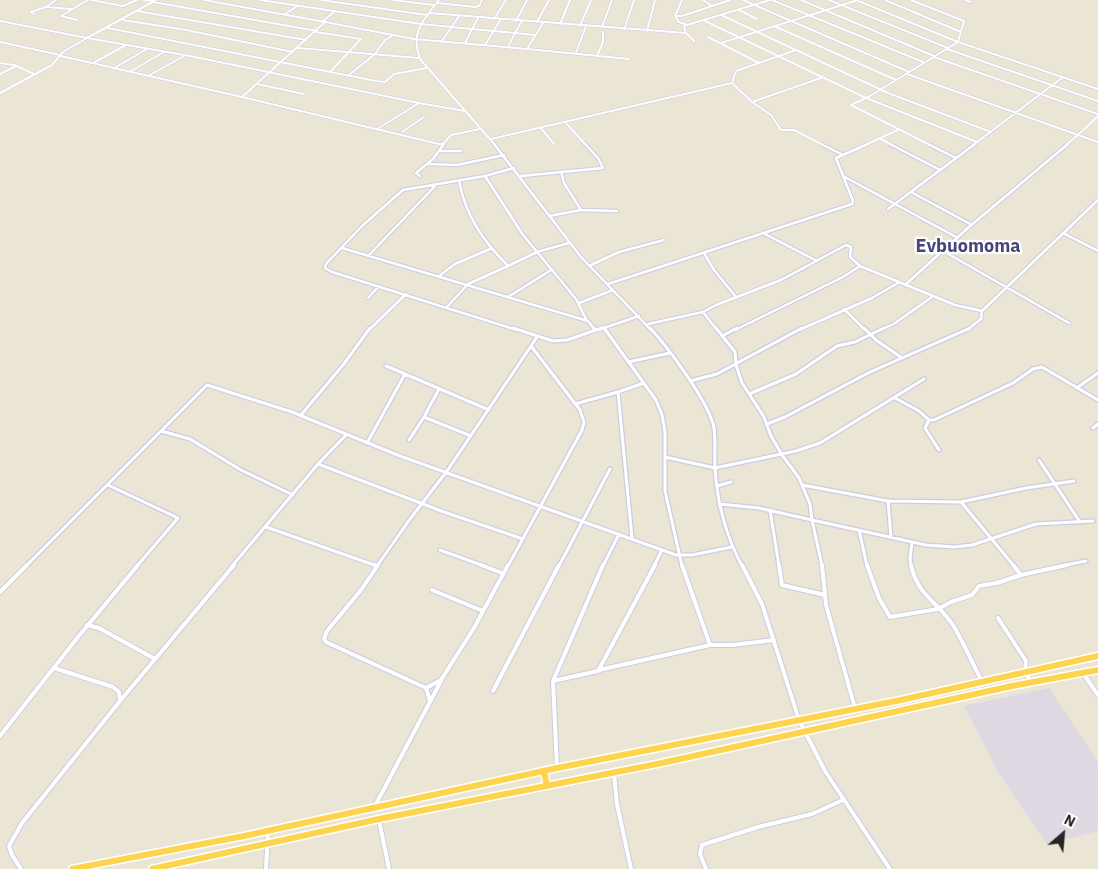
<!DOCTYPE html>
<html>
<head>
<meta charset="utf-8">
<style>
  body { margin:0 }
  #map { position:relative; width:1098px; height:869px; overflow:hidden; background:#ebe5d6; font-family:"IBM Plex Sans",sans-serif }
  canvas { display:block }
  .north { position:absolute; left:1038px; top:809px; width:50px; height:50px; -webkit-text-stroke:4px #fff; paint-order:stroke; rotate:27deg; font-size:14px; font-weight:700; line-height:20px; text-align:center; color:#262626 }
  .north::after { content:''; display:block; margin:auto; width:18px; height:22px; background:#262626; clip-path:polygon(50% 0,100% 100%,50% 72%,0 100%) }
</style>
</head>
<body>
<div id="map">
<canvas width="1098" height="869"></canvas>
<div class="north">N</div>
</div>
<script>
const g = document.querySelector('canvas').getContext('2d');
g.lineJoin = 'round';
function fill(path, color) {
  g.fillStyle = color;
  g.fill(path, 'evenodd');
}
function stroke(path, color, width, dash) {
  g.strokeStyle = color;
  g.lineWidth = width;
  g.lineCap = dash ? 'butt' : 'round';
  g.setLineDash(dash || []);
  g.stroke(path);
}
function drawText(font, color, halo, rows, align = 'center') {
  g.font = font + ' "IBM Plex Sans",sans-serif';
  g.lineWidth = 4.5;
  g.setLineDash([]);
  g.textBaseline = 'middle';
  g.strokeStyle = halo;
  g.fillStyle = color;
  for (const [text, x, y, turn = 0] of rows) {
    g.save();
    g.translate(x, y);
    g.rotate((+turn || 0) * Math.PI / 180);
    g.textAlign = isNaN(turn) ? turn : align;
    if (halo) g.strokeText(text, 0, 0);
    g.fillText(text, 0, 0);
    g.restore();
  }
}
fill(new Path2D(`
  M 1049,688 L 1098,762 L 1098,831 L 1047,844 L 998,772 L 964,706 Z`), '#ddd8e2');
const minorFar3 = new Path2D(`
  M 56,0 L 46,7 L 71,9
  M 91,0 L 123,6 L 137,0
  M 143,0 L 153,1
  M 204,0 L 325,22 L 242,97 L 443,145
  M 260,0 L 421,24 L 472,29 L 478,18
  M 321,0 L 427,15
  M 392,0 L 434,5
  M 439,0 C 423,20 410,32 420,59 L 495,145
  M 682,0 L 675,16 L 679,22 L 687,25 L 770,0
  M 743,0 L 909,72
  M 772,0 L 923,62
  M 801,0 L 934,56
  M 829,0 L 948,48
  M 856,0 L 958,42 L 1098,89
  M 885,0 L 961,32
  M 911,0 L 964,21 L 958,42 L 870,96 L 851,105 L 930,145
  M 965,0 L 971,2
  M 153,2 L 317,31
  M 437,3 L 475,7 L 479,6 L 482,0
  M 712,6 L 730,0
  M 739,10 L 757,19
  M 137,11 L 306,40
  M 429,13 L 686,33
  M 34,14 L 31,12 L 46,7
  M 285,14 L 296,7
  M 721,15 L 888,93 L 991,132
  M 675,16 L 682,16 L 712,6 L 703,0
  M 494,19 L 506,0
  M 77,20 L 61,16 L 88,0
  M 123,20 L 186,30 L 293,52
  M 703,20 L 866,98 L 977,142
  M 0,21 L 87,38 L 156,0
  M 323,21 L 334,12
  M 516,21 L 527,0
  M 522,21 L 515,33 L 535,35
  M 325,22 L 414,39
  M 537,22 L 549,0
  M 560,24 L 570,0
  M 686,25 L 684,27 L 686,33 L 694,41
  M 580,26 L 591,0
  M 774,26 L 896,80
  M 602,27 L 612,0
  M 108,28 L 376,81 L 385,82 L 394,74 L 427,68
  M 624,30 L 634,0
  M 647,31 L 655,0
  M 316,32 L 361,39 L 330,72
  M 708,37 L 759,63 L 796,50
  M 414,39 L 527,49 L 543,23
  M 442,41 L 459,16
  M 0,42 L 60,55
  M 465,43 L 472,29 L 515,33
  M 721,43 L 858,0
  M 485,45 L 501,19
  M 508,47 L 515,33
  M 298,48 L 419,58
  M 527,49 L 629,59
  M 947,49 L 1098,101
  M 576,53 L 586,26
  M 61,56 L 242,97
  M 597,56 L 603,42 L 603,32
  M 934,57 L 1098,114
  M 95,62 L 126,45
  M 0,63 L 14,65 L 34,74
  M 116,67 L 147,49
  M 131,71 L 164,52
  M 0,74 L 16,66
  M 907,74 L 1078,135 L 1066,145
  M 150,75 L 184,56
  M 349,75 L 375,54 L 385,40 L 394,35
  M 732,83 L 752,102 L 821,78
  M 257,84 L 304,94
  M 0,93 L 52,65 L 63,52 L 87,38 L 190,56 L 419,103
  M 752,102 L 771,115 L 781,130 L 794,130 L 823,145
  M 1098,116 L 1078,135 L 1098,142
  M 565,122 L 586,145
  M 379,128 L 419,103 L 465,111
  M 541,128 L 554,144
  M 402,132 L 424,117
  M 879,138 L 892,145
  M 491,139 L 732,83 L 736,71 L 759,63
  M 443,144 L 451,135 L 480,129
  M 865,145 L 898,130
  M 973,145 L 1063,77`);
const minorFar2 = new Path2D(`
  M 494,144 L 581,257 L 651,330
  M 821,144 L 841,154
  M 890,144 L 940,170
  M 928,144 L 956,158
  M 441,151 L 461,151
  M 428,164 L 457,165 L 504,155
  M 514,168 L 485,176 L 403,190 L 362,226 L 326,264 L 325,268 L 332,272 L 517,330
  M 561,172 L 564,183 L 581,210
  M 420,176 L 416,173 L 433,159 L 444,144 L 442,144
  M 485,176 L 523,235 L 576,299 L 587,321
  M 521,176 L 603,168 L 598,158 L 585,144
  M 843,176 L 958,238
  M 459,180 C 465,215 483,241 508,266 L 537,252 L 569,243
  M 911,192 L 972,225
  M 888,209 L 975,144
  M 549,216 L 581,210 L 617,211
  M 763,233 L 817,261
  M 1063,233 L 1098,251
  M 342,248 L 588,321 L 595,330
  M 943,251 L 1069,323
  M 704,253 L 714,270 L 736,297
  M 369,255 L 437,184
  M 589,266 L 619,252 L 664,240
  M 439,276 L 455,264 L 490,249
  M 608,284 L 852,204 L 853,201 L 836,158 L 868,144
  M 905,285 L 969,227 L 1068,144
  M 508,297 L 551,270
  M 368,298 L 379,286
  M 579,303 L 613,290
  M 447,307 L 468,284 L 508,266
  M 844,309 L 865,330
  M 703,312 L 717,330
  M 648,324 L 703,312 L 716,305 L 781,280 L 846,245 L 851,247 L 850,257 L 860,266 L 955,305 L 982,311 L 1098,200
  M 603,327 L 605,330
  M 369,330 L 406,294
  M 598,330 L 639,316
  M 735,330 L 843,277 L 860,266
  M 799,330 L 872,298 L 898,283
  M 881,330 L 895,323 L 932,297
  M 967,330 L 981,319 L 982,311`);
const minorFar1 = new Path2D(`
  M 513,328 L 553,341 L 567,340 L 602,328
  M 594,328 L 595,330
  M 604,328 L 656,400 L 662,415 L 665,432 L 665,491 L 682,566
  M 650,328 C 668,347 710,404 714,428 C 716,441 714,454 715,467 C 717,502 726,536 742,566
  M 716,328 L 735,352 L 736,365 L 742,383 L 764,417 L 771,436 L 782,455 L 799,478 L 810,504 L 812,520 L 759,508 L 719,504
  M 864,328 L 876,340 L 902,358
  M 722,336 L 737,328
  M 531,346 L 537,337
  M 628,362 L 670,353
  M 386,366 L 405,374
  M 690,381 L 717,374 L 802,328
  M 1078,387 L 1098,373
  M 439,389 L 424,417 L 471,436
  M 749,394 L 796,374 L 837,346 L 855,342 L 884,328
  M 895,398 L 919,411 L 929,420 L 934,420 L 1013,383 L 1033,369 L 1042,367 L 1098,400
  M 575,404 L 618,392
  M 301,415 L 343,365 L 370,328
  M 929,420 L 925,428 L 939,450
  M 767,424 L 785,417 L 868,373 L 970,328
  M 1093,428 L 1098,424
  M 161,431 L 190,439 L 241,470 L 293,495
  M 346,435 L 318,464 L 444,512 L 523,539
  M 409,440 L 424,417
  M 367,443 L 405,374 L 489,410
  M 665,457 L 715,468 L 796,451 L 820,443 L 924,379
  M 1039,460 L 1080,522
  M 108,485 L 178,518 L 137,566
  M 802,485 L 888,501 L 961,502 L 1026,488 L 1074,481
  M 717,486 L 731,482
  M 888,501 L 891,537
  M 961,502 L 1014,566
  M 770,510 L 779,566
  M 266,527 L 377,566
  M 859,530 L 867,566
  M 632,538 L 618,392 L 644,383
  M 440,550 L 484,566
  M 26,566 L 207,385 L 292,412 L 400,456 L 676,555 L 692,555 L 732,547
  M 232,566 L 318,464
  M 377,566 L 410,519 L 447,471 L 531,346
  M 508,566 L 582,430 L 584,422 L 580,410 L 531,346
  M 559,566 L 610,469
  M 603,566 L 619,534
  M 654,566 L 662,550
  M 822,566 L 812,520 L 926,545 L 954,547 L 972,545 L 1036,524 L 1093,521
  M 911,566 L 910,559 L 912,542
  M 1061,566 L 1086,561`);
const minor = new Path2D(`
  M 375,565 L 377,566
  M 378,565 L 361,590 L 327,631 L 324,639 L 326,642 L 426,688 L 441,680 L 474,628 L 508,565
  M 481,565 L 502,573
  M 603,565 L 553,681 L 598,671 L 655,565
  M 682,565 L 710,645 L 733,645 L 774,640
  M 742,565 L 762,604 L 799,720 L 825,771 L 890,869
  M 779,565 L 782,585 L 825,595
  M 822,565 L 826,605 L 855,708
  M 867,565 L 879,598 L 890,617 L 938,609 L 951,602 L 972,595 L 979,586 L 997,583 L 1021,575
  M 911,565 C 917,595 938,602 953,625 C 964,643 972,663 982,681
  M 1013,565 L 1021,575 L 1067,565
  M 432,590 L 483,611
  M 0,592 L 27,565
  M 998,618 L 1026,661 L 1025,671 L 1031,682
  M 87,625 L 99,628 L 155,659
  M 54,668 L 113,687 L 119,692 L 120,701
  M 599,670 L 710,645
  M 1083,673 L 1098,695
  M 553,681 L 557,768
  M 426,688 L 430,701
  M 493,691 L 559,565
  M 0,736 L 78,637 L 138,565
  M 614,774 L 617,804 L 631,869
  M 375,806 L 441,681
  M 379,820 L 389,869
  M 21,869 L 12,855 L 9,846 L 22,823 L 120,701 L 234,565
  M 266,869 L 268,831
  M 706,869 L 700,854 L 702,845 L 758,827 L 812,814 L 843,800`);
const trunk = new Path2D(`
  M 544,772 L 547,786
  M 72,869 L 244,836 L 557,768 L 901,700 L 1098,656
  M 152,869 L 379,819 L 657,764 L 1012,686 L 1098,670`);
stroke(minorFar3, '#cccce1', 3);
stroke(minorFar2, '#cccce1', 4.5);
stroke(minorFar1, '#cccce1', 5.5);
stroke(minor, '#cccce1', 6);
stroke(trunk, '#fff', 9);
stroke(minorFar3, '#fff', 2);
stroke(minorFar2, '#fff', 2.5);
stroke(minorFar1, '#fff', 3);
stroke(minor, '#fff', 4);
stroke(trunk, '#fcd44e', 6);
drawText('bold 18px', '#454579', '#fff', [
  ["Evbuomoma",968,247]
]);
</script>
</body>
</html>
